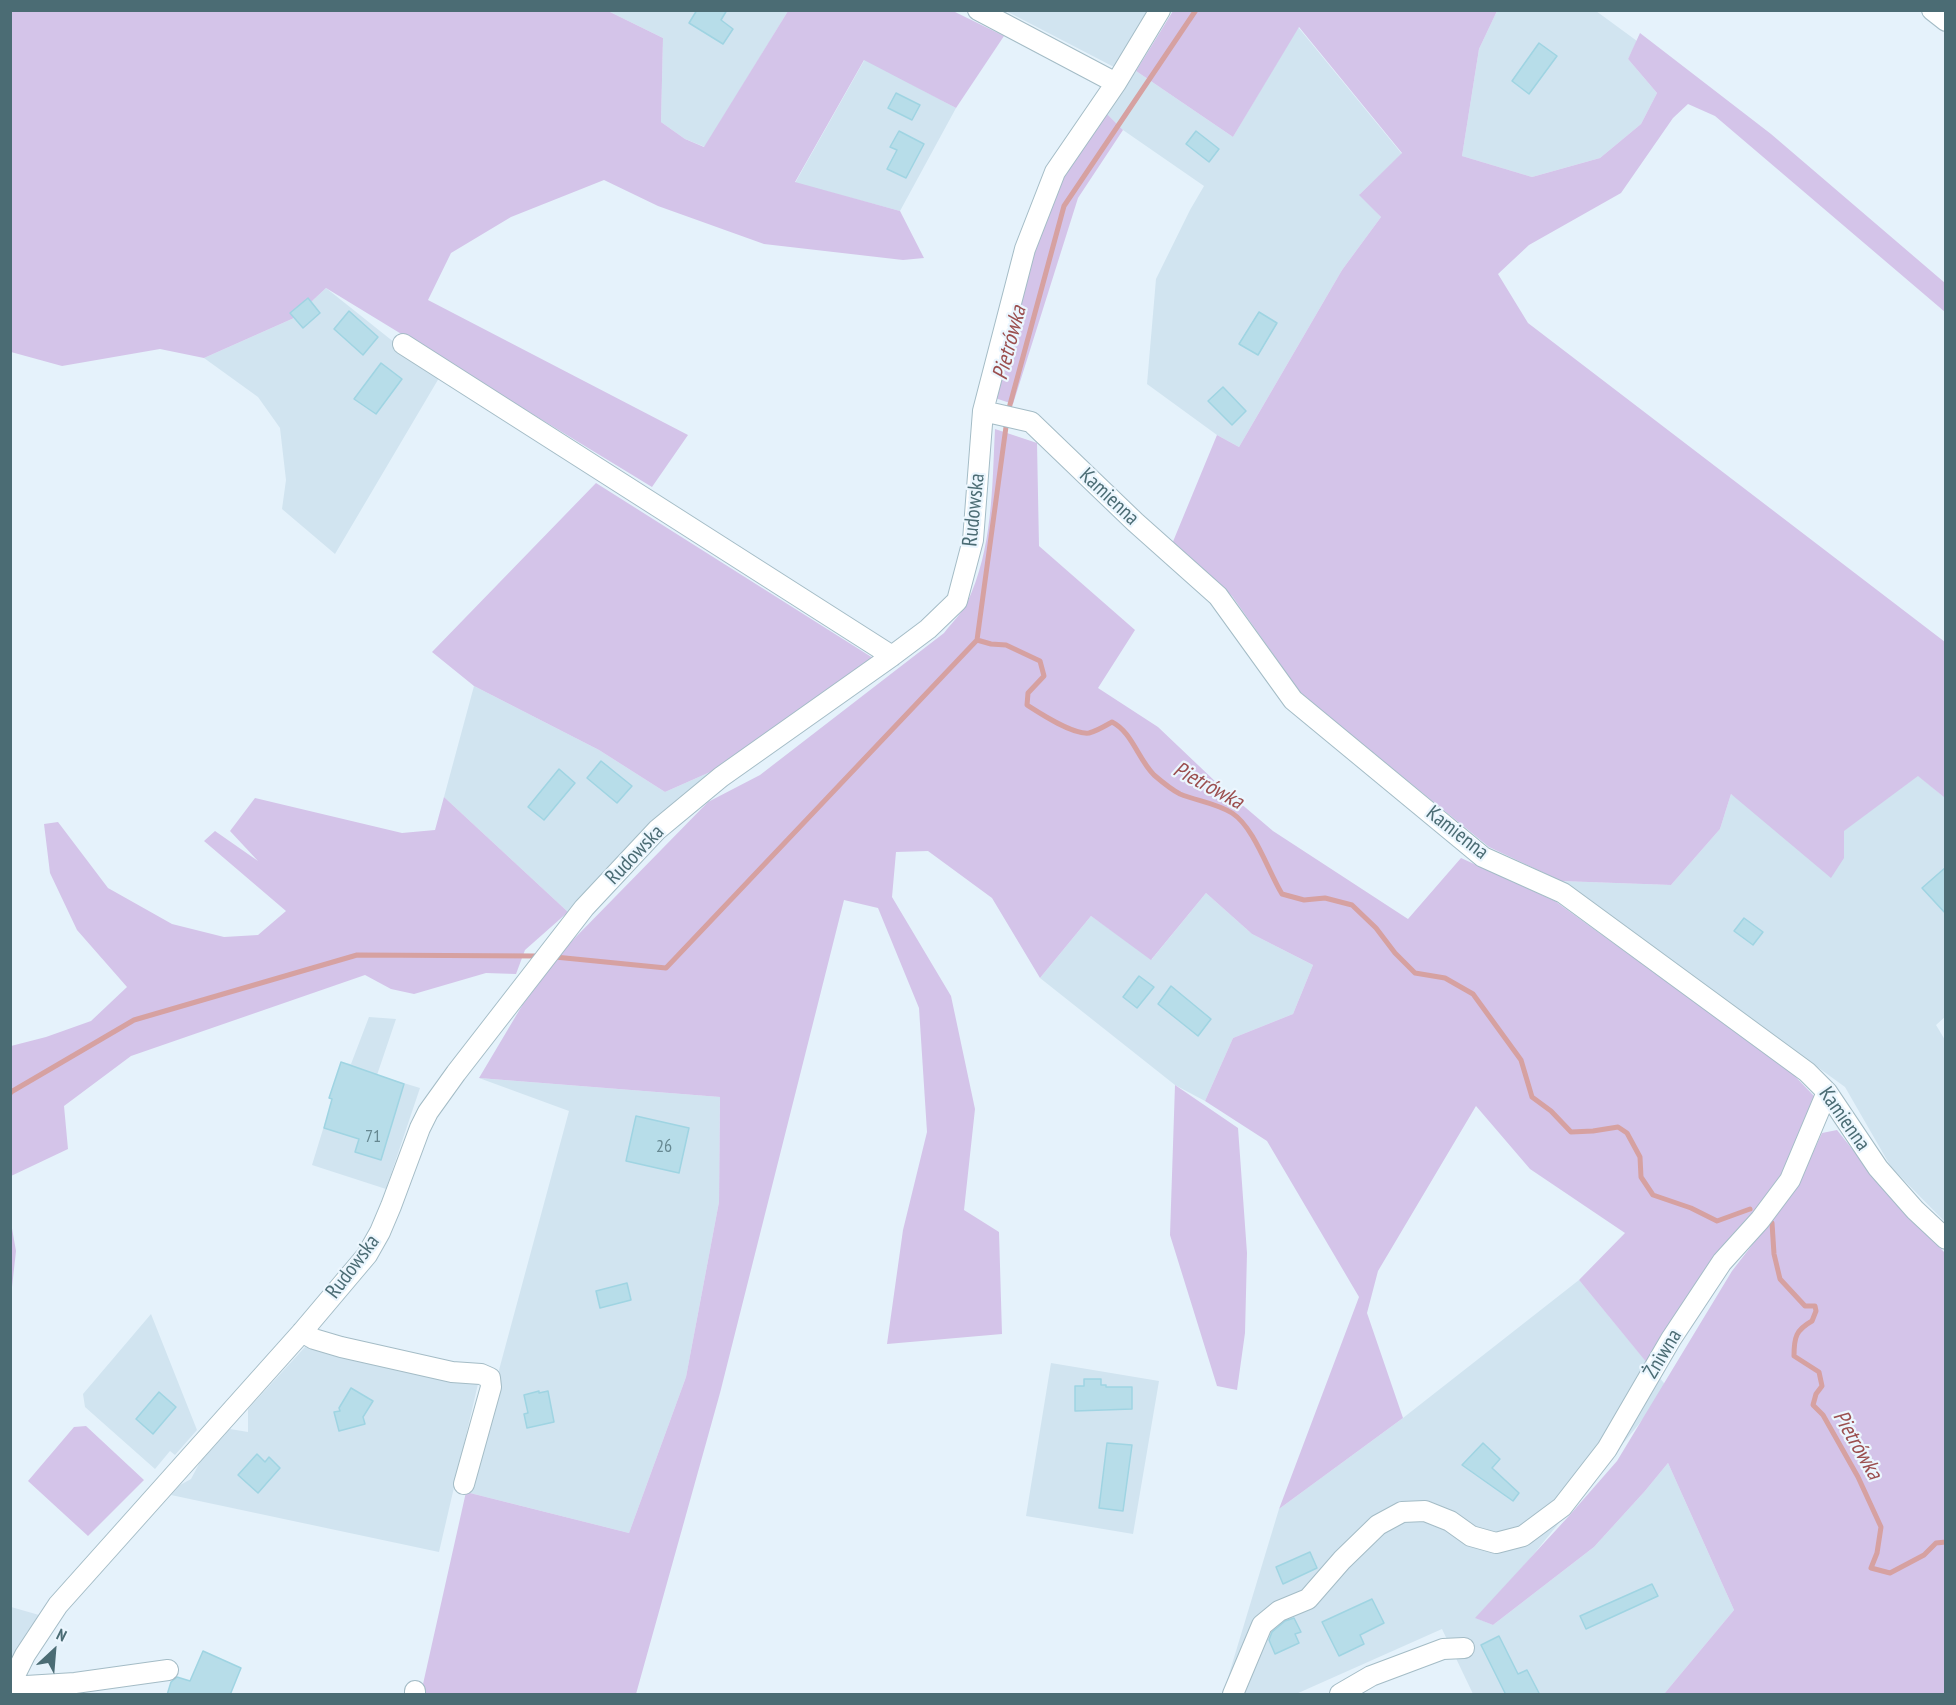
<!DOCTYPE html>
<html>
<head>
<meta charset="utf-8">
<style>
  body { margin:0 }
  #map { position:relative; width:1956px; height:1705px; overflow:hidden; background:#e5f2fb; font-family:"PT Sans Narrow",sans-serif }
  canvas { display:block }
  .frame { position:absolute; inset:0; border:12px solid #4b6c74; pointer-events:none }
  .north { position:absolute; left:24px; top:1621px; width:60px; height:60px; -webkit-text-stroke:4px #ebf6fe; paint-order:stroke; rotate:26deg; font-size:16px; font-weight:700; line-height:24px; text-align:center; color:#4b6c74 }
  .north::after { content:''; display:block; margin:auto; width:21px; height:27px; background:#4b6c74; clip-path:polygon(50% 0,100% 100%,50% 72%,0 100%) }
</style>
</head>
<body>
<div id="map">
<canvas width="1956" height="1705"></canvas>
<div class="frame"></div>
<div class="north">N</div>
</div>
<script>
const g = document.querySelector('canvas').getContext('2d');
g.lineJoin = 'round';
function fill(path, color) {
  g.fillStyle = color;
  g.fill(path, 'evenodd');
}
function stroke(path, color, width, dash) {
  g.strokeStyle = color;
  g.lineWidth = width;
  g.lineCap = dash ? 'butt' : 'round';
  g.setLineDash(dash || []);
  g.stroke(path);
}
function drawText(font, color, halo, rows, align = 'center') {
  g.font = font + ' "PT Sans Narrow",sans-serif';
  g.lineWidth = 4.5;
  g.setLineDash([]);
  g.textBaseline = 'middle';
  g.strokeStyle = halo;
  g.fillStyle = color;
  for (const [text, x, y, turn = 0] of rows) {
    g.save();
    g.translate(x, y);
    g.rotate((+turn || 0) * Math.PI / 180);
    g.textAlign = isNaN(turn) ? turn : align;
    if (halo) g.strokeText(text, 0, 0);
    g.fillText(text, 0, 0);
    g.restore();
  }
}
fill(new Path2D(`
  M 608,11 L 788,11 L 705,147 L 685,139 L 661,122 L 663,38 Z
  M 1006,11 L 1149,11 L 1114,67 Z
  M 1497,11 L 1596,11 L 1637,41 L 1628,59 L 1657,93 L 1641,124 L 1600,158 L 1532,177 L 1462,156 L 1479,49 Z
  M 1298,27 L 1402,154 L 1360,194 L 1381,217 L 1342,270 L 1239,447 L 1217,435 L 1147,384 L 1156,279 L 1190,210 L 1204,186 L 1123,130 L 1107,114 L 1136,71 L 1233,137 Z
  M 865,59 L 956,108 L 900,211 L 795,183 Z
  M 326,288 L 439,378 L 335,554 L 282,509 L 286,480 L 280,428 L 258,397 L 204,358 L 294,318 Z
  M 474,686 L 599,750 L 665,792 L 717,769 L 568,912 L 444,797 Z
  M 1918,775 L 1945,798 L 1946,1016 L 1936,1025 L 1945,1040 L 1945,1222 L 1891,1167 L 1845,1087 L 1561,881 L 1671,885 L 1720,829 L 1731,794 L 1844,858 L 1843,831 Z
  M 1206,893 L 1252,934 L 1313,965 L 1293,1014 L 1233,1038 L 1205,1101 L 1175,1085 L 1040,978 L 1091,916 L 1152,959 Z
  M 369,1017 L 396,1019 L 377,1075 L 420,1088 L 386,1189 L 312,1165 L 332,1100 L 329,1098 L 341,1062 L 351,1064 Z
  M 479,1078 L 720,1097 L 719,1202 L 686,1377 L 629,1533 L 466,1492 L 569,1111 Z
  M 1579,1280 L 1668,1388 L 1529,1560 L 1476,1618 L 1493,1625 L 1594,1547 L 1645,1491 L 1668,1463 L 1734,1610 L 1664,1694 L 1473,1694 L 1442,1629 L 1296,1694 L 1223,1694 L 1279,1509 L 1403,1418 Z
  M 151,1314 L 197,1430 L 175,1455 L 170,1451 L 155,1469 L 85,1407 L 83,1394 Z
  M 305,1347 L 478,1384 L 439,1552 L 171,1495 L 180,1485 L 191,1479 L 200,1462 L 230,1429 L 248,1432 L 248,1409 Z
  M 1051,1363 L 1159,1381 L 1133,1534 L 1026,1516 Z
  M 11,1607 L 39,1615 L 11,1666 Z`), '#d1e4f0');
fill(new Path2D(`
  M 10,11 L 608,11 L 663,38 L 661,122 L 685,139 L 704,147 L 788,11 L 953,11 L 1004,36 L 956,108 L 864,60 L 795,182 L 900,211 L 924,258 L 903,260 L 764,244 L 658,206 L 604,180 L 511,217 L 451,253 L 428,300 L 688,435 L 652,487 L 326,288 L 294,318 L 204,358 L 160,349 L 62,366 L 11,352 Z
  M 1173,11 L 1497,11 L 1479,49 L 1462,156 L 1532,177 L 1600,158 L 1641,124 L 1657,93 L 1628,59 L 1640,33 L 1771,134 L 1945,283 L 1945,312 L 1715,116 L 1688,104 L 1673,118 L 1621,193 L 1529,245 L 1498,274 L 1528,323 L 1945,642 L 1945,798 L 1918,776 L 1844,831 L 1844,858 L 1831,878 L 1731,794 L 1720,829 L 1671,885 L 1561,881 L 1489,847 L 1302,695 L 1232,596 L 1172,544 L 1217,435 L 1239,447 L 1342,270 L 1381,217 L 1359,195 L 1402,153 L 1299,27 L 1233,137 L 1136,71 Z
  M 1107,114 L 1123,130 L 1078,198 L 1013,404 L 995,398 L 1033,254 L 1061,181 Z
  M 995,429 L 1037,443 L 1039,546 L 1135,630 L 1098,688 L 1158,727 L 1219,785 L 1273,831 L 1408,919 L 1461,858 L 1555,901 L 1789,1070 L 1814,1096 L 1782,1177 L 1720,1252 L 1647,1363 L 1579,1280 L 1625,1233 L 1530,1169 L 1476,1106 L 1378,1271 L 1367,1313 L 1403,1418 L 1279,1509 L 1359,1297 L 1267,1141 L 1205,1101 L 1233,1038 L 1293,1014 L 1313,965 L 1252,934 L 1206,893 L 1151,960 L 1091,916 L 1040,978 L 992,898 L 928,851 L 896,852 L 892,897 L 951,996 L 975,1109 L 964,1210 L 999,1232 L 1002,1334 L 887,1344 L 903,1230 L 927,1132 L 919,1008 L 878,908 L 844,900 L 720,1393 L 636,1694 L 421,1693 L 466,1492 L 629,1533 L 686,1377 L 719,1202 L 720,1097 L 479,1078 L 523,1004 L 567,946 L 708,802 L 760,775 L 944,633 C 951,624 961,614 967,603 C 993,548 992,488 995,429 Z
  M 596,483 L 873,658 L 717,769 L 665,792 L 599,750 L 474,686 L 432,652 Z
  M 444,797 L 568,912 L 525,950 L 516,974 L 486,973 L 414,994 L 391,989 L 365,975 L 131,1056 L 64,1106 L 68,1149 L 11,1176 L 11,1046 L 46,1037 L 91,1021 L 127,987 L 77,930 L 50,873 L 44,824 L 58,822 L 108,888 L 172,924 L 224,937 L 258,935 L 286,911 L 204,841 L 215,831 L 258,861 L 230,831 L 255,798 L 402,833 L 435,830 Z
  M 1175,1085 L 1238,1128 L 1247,1253 L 1245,1333 L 1237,1390 L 1217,1386 L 1170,1235 Z
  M 1837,1130 L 1889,1195 L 1945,1253 L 1945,1694 L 1664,1694 L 1734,1610 L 1668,1463 L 1645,1491 L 1594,1547 L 1493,1625 L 1475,1618 L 1568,1517 L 1617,1461 L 1732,1271 L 1797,1187 L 1822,1133 Z
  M 10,1217 L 16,1251 L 11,1296 L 10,1296 Z
  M 86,1426 L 144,1480 L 88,1536 L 28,1481 L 74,1427 Z`), '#d4c4e9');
stroke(new Path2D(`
  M 977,640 L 991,644 L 1006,645 L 1040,661 L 1044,676 L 1028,693 L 1027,705 C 1041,714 1073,735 1089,733 C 1097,731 1105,726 1112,722 C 1132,732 1138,759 1154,775 C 1161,781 1172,790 1180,794 C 1197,801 1216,803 1232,813 C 1254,827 1268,871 1282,894 L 1304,900 L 1325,898 L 1352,905 L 1376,928 L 1395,953 L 1415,973 L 1445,978 L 1473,994 L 1521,1060 L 1532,1097 L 1551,1111 L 1571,1132 L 1593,1131 L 1618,1127 L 1627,1133 L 1640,1157 L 1641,1177 L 1653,1195 L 1691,1208 L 1717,1221 L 1750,1209
  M 977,640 L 1008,412 L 1064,206 L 1196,10
  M 555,957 L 666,968 L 977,640
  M 10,1094 L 11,1092 L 134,1020 L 357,955 L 537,956
  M 1772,1223 L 1774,1254 L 1780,1279 L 1805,1306 L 1815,1306 L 1816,1311 L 1812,1321 C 1796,1330 1794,1337 1794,1356 L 1819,1372 L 1822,1386 L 1816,1394 L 1813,1405 L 1823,1415 L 1858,1477 L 1881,1527 L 1877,1553 L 1871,1568 L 1890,1573 L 1924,1555 L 1936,1543 L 1946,1542`), '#d6a1a1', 5);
const building = new Path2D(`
  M 697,10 L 727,10 L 721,20 L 733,29 L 723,44 L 689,23 Z
  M 1539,43 L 1557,56 L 1529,94 L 1512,81 Z
  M 896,93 L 920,105 L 912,120 L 888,108 Z
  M 899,131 L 924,144 L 906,178 L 887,169 L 897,150 L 890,147 Z
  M 1196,131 L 1219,149 L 1209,162 L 1186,144 Z
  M 308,298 L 320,313 L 303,328 L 290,313 Z
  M 349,311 L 378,337 L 363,355 L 334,329 Z
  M 1259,312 L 1277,323 L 1258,355 L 1239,344 Z
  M 381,363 L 402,379 L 376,414 L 354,399 Z
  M 1223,387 L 1246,411 L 1232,425 L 1208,401 Z
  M 601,761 L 632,786 L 617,803 L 587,778 Z
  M 559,769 L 575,783 L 544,820 L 528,807 Z
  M 1946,867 L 1946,914 L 1922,888 Z
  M 1744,918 L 1763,932 L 1753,945 L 1734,931 Z
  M 1139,976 L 1154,987 L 1137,1008 L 1123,997 Z
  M 1171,986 L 1211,1019 L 1198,1036 L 1158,1004 Z
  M 341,1062 L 404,1084 L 381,1160 L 355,1152 L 359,1139 L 324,1128 L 332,1099 L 329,1098 Z
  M 636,1116 L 689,1128 L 679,1173 L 626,1161 Z
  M 627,1283 L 631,1300 L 600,1308 L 596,1291 Z
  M 1084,1379 L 1101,1379 L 1101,1385 L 1106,1385 L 1106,1387 L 1132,1387 L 1132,1409 L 1075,1411 L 1075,1386 L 1084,1386 Z
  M 351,1388 L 373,1401 L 363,1417 L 365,1424 L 339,1431 L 334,1412 L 340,1411 L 339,1408 Z
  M 539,1391 L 539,1393 L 548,1391 L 554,1422 L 527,1428 L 524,1414 L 528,1413 L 524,1395 Z
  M 159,1392 L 176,1407 L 153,1434 L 136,1419 Z
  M 1107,1443 L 1132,1445 L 1123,1511 L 1099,1508 Z
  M 1483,1443 L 1500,1459 L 1492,1468 L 1519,1493 L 1513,1501 L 1462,1465 Z
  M 257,1454 L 265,1462 L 269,1457 L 280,1468 L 258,1493 L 238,1475 Z
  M 1310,1552 L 1317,1568 L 1283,1584 L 1276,1567 Z
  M 1652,1584 L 1658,1596 L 1586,1629 L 1580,1616 Z
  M 1372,1599 L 1384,1623 L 1360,1635 L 1364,1644 L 1339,1656 L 1322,1622 Z
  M 1294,1618 L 1301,1632 L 1295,1634 L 1299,1643 L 1275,1654 L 1269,1640 L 1272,1632 L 1285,1621 Z
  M 1499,1636 L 1518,1674 L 1527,1670 L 1540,1695 L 1506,1695 L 1481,1645 Z
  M 203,1651 L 241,1668 L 230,1695 L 167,1695 L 171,1682 L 177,1677 L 190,1681 Z`);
fill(building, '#b7dde9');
stroke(building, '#9fd4e2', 1.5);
const minor = new Path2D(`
  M 978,10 L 1116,83
  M 1932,10 L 1946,21
  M 403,344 L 892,656
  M 983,411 L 1031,422 L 1135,522 L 1218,596 L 1293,700 L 1483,857 L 1563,893 L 1807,1072 L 1827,1092 L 1878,1168 L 1915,1210 L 1946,1239
  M 302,1332 L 314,1339 L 341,1347 L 452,1372 L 481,1374 L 490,1378 L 491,1387 L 464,1484
  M 10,1685 L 25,1655 L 58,1605 L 302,1332 L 367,1255 L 380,1232 L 391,1206 L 420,1128 L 428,1112 L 456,1073 L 584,908 L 657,830 L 721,777 L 892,656 L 928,629 L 957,601 L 973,540 L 983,411 L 1025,249 L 1055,172 L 1116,83 L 1160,10
  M 10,1687 L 75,1683 L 168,1670
  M 415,1694 L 415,1691
  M 1233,1694 L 1262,1625 L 1279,1611 L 1308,1599 L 1342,1560 L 1378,1525 L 1402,1512 L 1425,1511 L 1450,1521 L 1471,1536 L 1496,1543 L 1523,1536 L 1562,1507 L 1607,1449 L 1671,1339 L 1722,1262 L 1760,1220 L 1790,1180 L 1827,1092
  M 1340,1694 L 1371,1676 L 1443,1649 L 1464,1648`);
stroke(minor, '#a4bcc6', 22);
stroke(minor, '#fff', 20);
drawText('18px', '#668891', null, [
  ["71",373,1137],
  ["26",664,1147]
]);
drawText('21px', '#4b6c74', '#ebf6fe', [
  ["Kamienna",1109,497,43],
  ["Rudowska",974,510,-84],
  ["Kamienna",1457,833,38],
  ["Rudowska",635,855,-46],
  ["Kamienna",1844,1119,55],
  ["Rudowska",353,1267,-53],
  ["Żniwna",1663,1354,-59]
]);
drawText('italic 22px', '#9b4f4f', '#ebf6fe', [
  ["Pietrówka",1010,343,-75],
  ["Pietrówka",1208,786,28],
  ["Pietrówka",1857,1445,60]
]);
</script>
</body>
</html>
